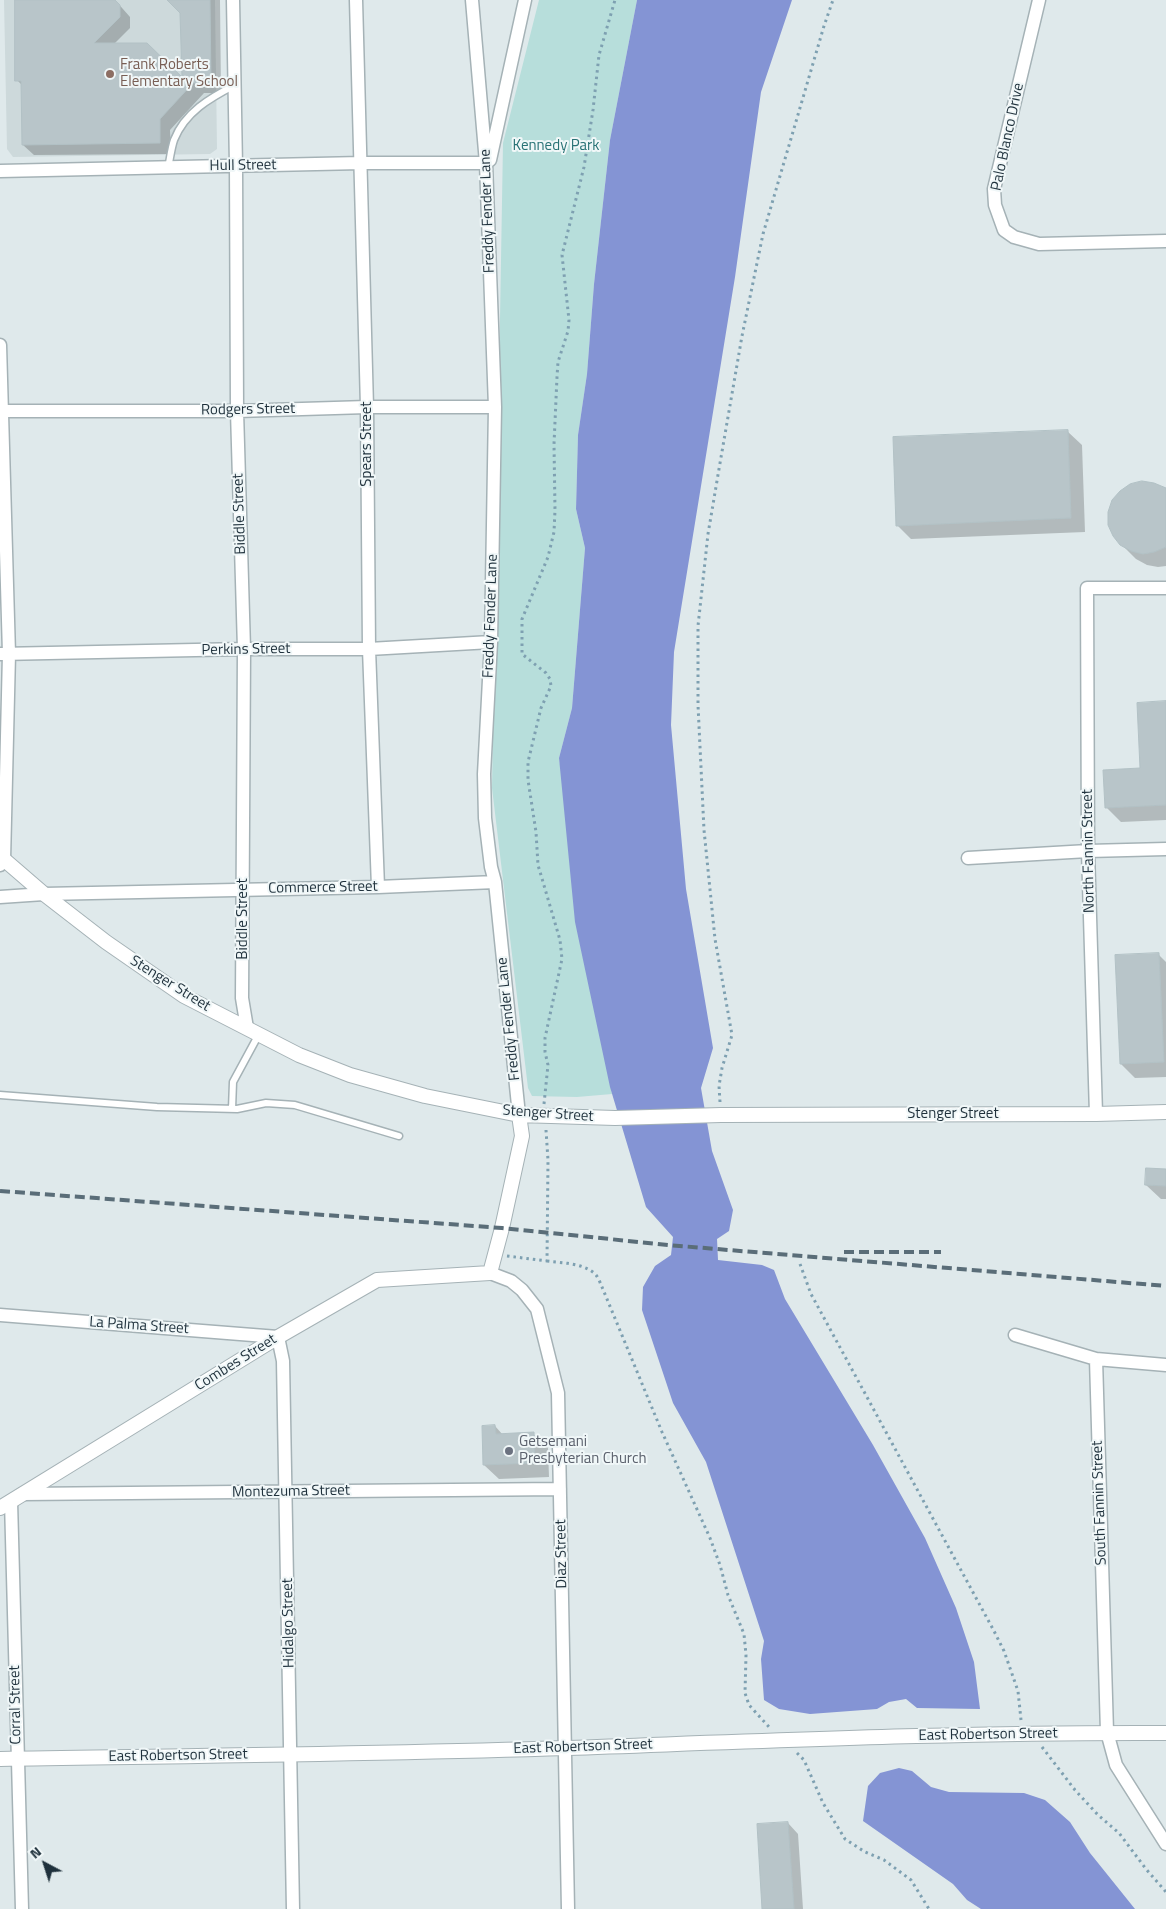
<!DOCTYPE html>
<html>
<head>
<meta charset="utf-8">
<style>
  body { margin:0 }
  #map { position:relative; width:1166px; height:1909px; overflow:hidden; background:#dfe9eb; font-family:"Titillium Web",sans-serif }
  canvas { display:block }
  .north { position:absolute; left:20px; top:1839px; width:50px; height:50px; -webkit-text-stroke:4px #f0f7f8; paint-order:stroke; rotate:320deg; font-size:14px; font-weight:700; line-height:20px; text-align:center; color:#1f313c }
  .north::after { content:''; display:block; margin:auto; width:18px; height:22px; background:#1f313c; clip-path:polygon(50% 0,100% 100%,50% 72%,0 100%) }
</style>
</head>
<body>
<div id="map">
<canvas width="1166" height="1909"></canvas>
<div class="north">N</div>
</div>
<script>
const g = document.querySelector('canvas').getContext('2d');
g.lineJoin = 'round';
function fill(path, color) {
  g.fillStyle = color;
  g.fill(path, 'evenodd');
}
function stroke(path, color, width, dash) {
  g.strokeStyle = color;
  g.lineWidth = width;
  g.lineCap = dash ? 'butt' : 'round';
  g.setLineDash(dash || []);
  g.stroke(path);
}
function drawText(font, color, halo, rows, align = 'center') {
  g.font = font + ' "Titillium Web",sans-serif';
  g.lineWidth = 4;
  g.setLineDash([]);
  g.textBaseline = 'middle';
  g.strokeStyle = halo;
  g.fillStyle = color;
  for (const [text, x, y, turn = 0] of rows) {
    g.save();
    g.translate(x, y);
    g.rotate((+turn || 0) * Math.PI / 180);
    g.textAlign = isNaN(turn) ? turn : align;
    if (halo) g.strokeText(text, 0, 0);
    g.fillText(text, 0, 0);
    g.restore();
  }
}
fill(new Path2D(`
  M 4,0 L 215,0 L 217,149 L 210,154 L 13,157 L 7,149 Z`), '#cdd9db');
fill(new Path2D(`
  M 539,0 L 637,0 L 610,140 L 594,284 L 587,374 L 578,435 L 576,509 L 585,548 L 572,708 L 559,758 L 612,1094 L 577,1097 L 532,1096 L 528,1088 L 492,788 L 503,143 Z`), '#b7dedb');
fill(new Path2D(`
  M 637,0 L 792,0 L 761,92 L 735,277 L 674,652 L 671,725 L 686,889 L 713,1048 L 701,1088 L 712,1151 L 733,1210 L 729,1231 L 717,1239 L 718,1260 L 762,1265 L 774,1270 L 785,1299 L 873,1445 L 925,1538 L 956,1608 L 974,1662 L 980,1709 L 917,1708 L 906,1699 L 889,1702 L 877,1709 L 810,1714 L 779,1709 L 764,1700 L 761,1659 L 764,1641 L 706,1462 L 673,1403 L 642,1310 L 643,1287 L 655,1266 L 671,1255 L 673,1237 L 646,1207 L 610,1087 L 575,922 L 559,758 L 572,708 L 585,548 L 576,509 L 578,435 L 587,374 L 594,284 L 610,140 Z
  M 899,1768 L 912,1771 L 931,1787 L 949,1792 L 1024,1793 L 1045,1800 L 1070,1822 L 1090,1853 L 1135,1909 L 981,1909 L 967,1900 L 953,1884 L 863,1821 L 868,1786 L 880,1773 Z`), '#8494d4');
fill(new Path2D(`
  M 16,0 L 115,0 L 130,17 L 130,28 L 114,44 L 184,80 L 182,13 L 168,0 L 220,0 L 221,93 L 204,93 L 170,130 L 171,154 L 34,155 L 23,145 L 23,86 L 17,80 Z
  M 1067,431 L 1082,445 L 1085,532 L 911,539 L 897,525 Z
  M 1166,490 L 1166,566 L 1158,567 L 1147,565 L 1136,559 L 1121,544 Z
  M 1166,703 L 1166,820 L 1121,822 L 1107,808 L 1142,769 Z
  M 1159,955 L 1166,962 L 1166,1077 L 1135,1078 L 1121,1064 Z
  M 1166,1170 L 1166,1199 L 1161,1199 L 1146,1185 Z
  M 495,1426 L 503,1435 L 533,1434 L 548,1448 L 549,1477 L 499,1479 L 484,1465 Z
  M 788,1823 L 798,1834 L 803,1909 L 763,1909 Z`), '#0003');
const building = new Path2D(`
  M 15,0 L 115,0 L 120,5 L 120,17 L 94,43 L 147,43 L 182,77 L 180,13 L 167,0 L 210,0 L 211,83 L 193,83 L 160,119 L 160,143 L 22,145 L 21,81 L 15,81 Z
  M 1068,430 L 1071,518 L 896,526 L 893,437 Z
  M 1142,481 L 1154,483 L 1166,488 L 1166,547 L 1154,552 L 1143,554 L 1131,551 L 1120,545 L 1113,536 L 1108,525 L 1108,512 L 1112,500 L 1120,491 L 1130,484 Z
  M 1166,701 L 1166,805 L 1105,808 L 1103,770 L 1140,768 L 1137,703 Z
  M 1159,953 L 1164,1062 L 1120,1064 L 1115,955 Z
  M 1146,1168 L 1166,1169 L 1166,1186 L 1145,1185 Z
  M 495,1425 L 496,1434 L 534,1432 L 535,1463 L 483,1465 L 482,1426 Z
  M 788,1822 L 794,1909 L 762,1909 L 757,1824 Z`);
fill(building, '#b8c5c9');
stroke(building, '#b2c1c5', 1);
const service = new Path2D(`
  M 168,168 C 170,159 171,149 174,140 C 185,112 210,98 235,85
  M 0,1095 L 157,1107 L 237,1109 L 266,1103 L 295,1105 L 399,1136
  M 232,1109 L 233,1082 L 259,1034`);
const minor = new Path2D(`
  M 233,0 L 236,166 L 237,411 L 244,649 L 242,998 L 247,1028
  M 356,0 L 367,407 L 369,649 L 378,887
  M 472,0 L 486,163 L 495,407 L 491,642 L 484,774 L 485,818 L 491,867 L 495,882 L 519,1115
  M 1039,0 L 994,189 L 995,205 L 1004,230 L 1014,237 L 1039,244 L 1166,241
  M 0,171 L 361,163 L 486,163 L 490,160 L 525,0
  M 0,345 L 9,654 L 4,860 L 0,865
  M 0,411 L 237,411 L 367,407 L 495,407
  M 0,654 L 244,649 L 369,649 L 491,642
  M 968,858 L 1088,851 L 1166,849
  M 0,897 L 44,894 L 378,887 L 495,882
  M 1096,1114 L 1088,851 L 1087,588 L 1166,588
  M 490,1273 L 511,1281 L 522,1290 L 537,1309 L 558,1393 L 568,1909
  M 0,1315 L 278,1337 L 283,1361 L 293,1909
  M 1015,1335 L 1096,1359 L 1107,1732 L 1116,1765 L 1166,1844
  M 1096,1359 L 1166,1365
  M 22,1494 L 560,1489
  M 11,1501 L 22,1909`);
const tertiary = new Path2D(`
  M 0,856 L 44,894 L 106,942 L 184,996 L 299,1055 L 350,1075 L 425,1096 L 519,1115 L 615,1118 L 721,1115 L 1096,1114 L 1166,1112
  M 0,1508 L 278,1337 L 377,1280 L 490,1273 L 502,1228 L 522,1136 L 519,1115
  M 0,1759 C 190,1756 379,1754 568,1748 C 767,1741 967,1732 1166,1733`);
stroke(service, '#a5b2b6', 9);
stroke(minor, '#a5b2b6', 15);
stroke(tertiary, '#a5b2b6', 16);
stroke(new Path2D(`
  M 720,1102 L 719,1086 L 722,1068 L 732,1035 L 715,939 L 704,830 L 698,705 L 698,626 L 708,534 L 719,469 L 742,336 L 763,234 L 824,26 L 833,0
  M 544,1104 L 548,1065 L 545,1052 L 545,1038 L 562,959 L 560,940 L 538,865 L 536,832 L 528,780 L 528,762 L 541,708 L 551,686 L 550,679 L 546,673 L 522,654 L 522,619 L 548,557 L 554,532 L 555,510 L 554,444 L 557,377 L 558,362 L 568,331 L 569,320 L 562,255 L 584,167 L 593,110 L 599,55 L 615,0
  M 507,1256 L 547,1261 L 548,1160 L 546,1130
  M 547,1261 C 562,1263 582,1263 594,1273 C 598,1276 600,1283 602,1287 L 662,1432 L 710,1538 L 720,1565 L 728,1595 L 744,1634 L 746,1655 L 745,1693 L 749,1705 L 769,1727
  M 800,1264 L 811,1294 L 994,1631 L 1004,1651 L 1018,1691 L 1021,1720
  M 1042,1747 L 1075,1790 L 1098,1815 L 1119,1833 L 1146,1869 L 1166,1892
  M 797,1753 L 804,1760 L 823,1803 L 845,1839 L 865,1852 L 884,1860 L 911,1880 L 929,1909`), '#7ea0b1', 3, [2.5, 4]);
stroke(service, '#fff', 6);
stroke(minor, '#fff', 12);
stroke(tertiary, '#fff', 14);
stroke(new Path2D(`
  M 0,1191 L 502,1228 L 668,1245 L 1166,1286
  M 844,1252 L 941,1252`), '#5a6d78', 4, [10, 5]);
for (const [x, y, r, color] of [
  [110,74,5,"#8d6e63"],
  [509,1451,5,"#6b7280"]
]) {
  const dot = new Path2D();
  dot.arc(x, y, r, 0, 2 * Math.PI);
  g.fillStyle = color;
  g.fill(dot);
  stroke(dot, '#f0f7f8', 2);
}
drawText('15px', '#785e54', '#f0f7f8', [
  ["Frank Roberts",120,65],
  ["Elementary School",120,82]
], 'left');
drawText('15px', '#1f313c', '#f0f7f8', [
  ["Palo Blanco Drive",1008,137,-78],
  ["Hull Street",243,166,-1],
  ["Freddy Fender Lane",488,211,-92],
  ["Rodgers Street",248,410,-1],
  ["Spears Street",367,444,-90],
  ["Biddle Street",240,514,-92],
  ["Freddy Fender Lane",491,616,-88],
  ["Perkins Street",246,650,-1],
  ["North Fannin Street",1089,851,-91],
  ["Commerce Street",323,888,-1],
  ["Biddle Street",243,919,-90],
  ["Stenger Street",170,984,32],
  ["Freddy Fender Lane",509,1019,-96],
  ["Stenger Street",548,1114,4],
  ["Stenger Street",953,1114],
  ["La Palma Street",139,1326,4],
  ["Combes Street",236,1363,-32],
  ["Montezuma Street",291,1492,-1],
  ["South Fannin Street",1100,1503,-92],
  ["Diaz Street",562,1554,-91],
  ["Hidalgo Street",289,1623,-91],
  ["Corral Street",16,1705,-91],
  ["East Robertson Street",988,1735,-1],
  ["East Robertson Street",583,1747,-2],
  ["East Robertson Street",178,1756,-1]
]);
drawText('15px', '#287275', '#f0f7f8', [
  ["Kennedy Park",556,146]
]);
drawText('15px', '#5b616d', '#f0f7f8', [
  ["Getsemani",519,1442],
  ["Presbyterian Church",519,1459]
], 'left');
</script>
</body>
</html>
